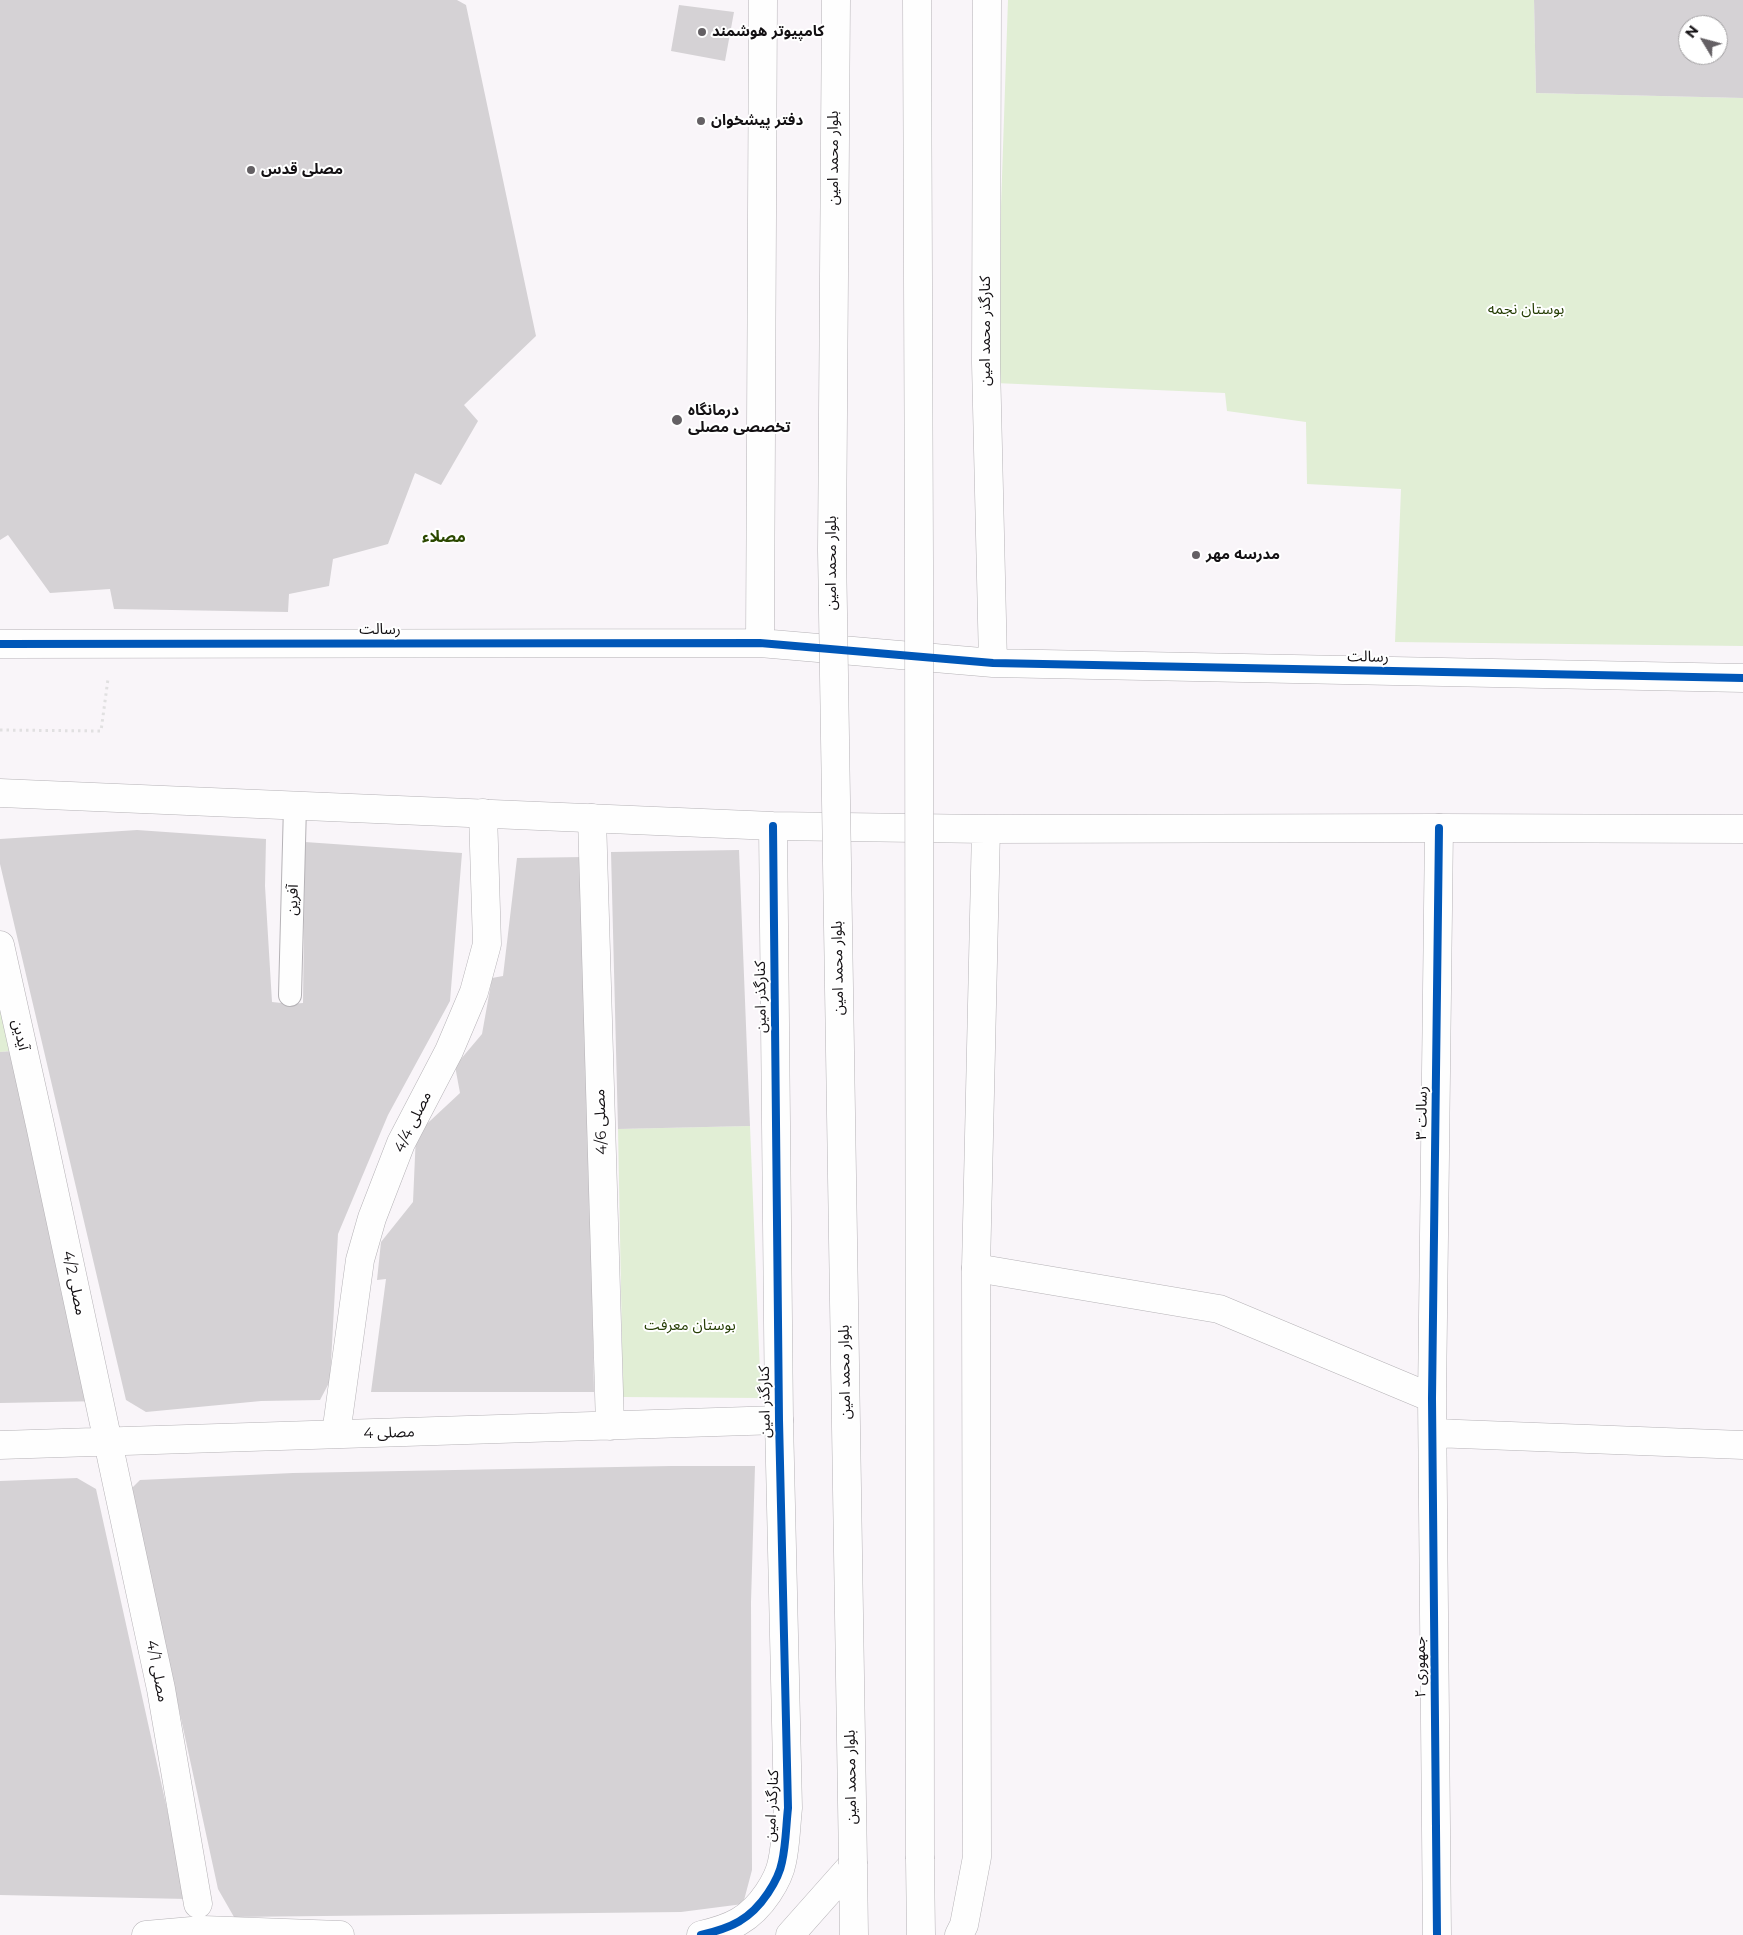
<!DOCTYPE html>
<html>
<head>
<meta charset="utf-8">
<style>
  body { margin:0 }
  #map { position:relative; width:1743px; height:1935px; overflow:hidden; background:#f9f5f9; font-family:Montserrat,sans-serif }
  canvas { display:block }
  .north { position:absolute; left:1678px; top:15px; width:50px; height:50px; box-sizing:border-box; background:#fff; border:1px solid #a19fa1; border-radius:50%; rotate:307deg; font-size:14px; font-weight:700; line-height:20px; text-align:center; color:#131013 }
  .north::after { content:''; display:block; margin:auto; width:18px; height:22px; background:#646064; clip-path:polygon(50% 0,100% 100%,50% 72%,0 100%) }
</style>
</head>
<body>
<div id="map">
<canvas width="1743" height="1935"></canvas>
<div class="north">N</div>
</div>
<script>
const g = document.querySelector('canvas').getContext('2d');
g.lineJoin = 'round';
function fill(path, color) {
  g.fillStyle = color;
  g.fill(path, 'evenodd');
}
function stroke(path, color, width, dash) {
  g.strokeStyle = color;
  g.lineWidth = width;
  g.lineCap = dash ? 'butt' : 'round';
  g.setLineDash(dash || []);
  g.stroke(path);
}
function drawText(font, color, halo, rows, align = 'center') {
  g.font = font + ' Montserrat,"Noto Sans Arabic",sans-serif';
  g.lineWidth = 4;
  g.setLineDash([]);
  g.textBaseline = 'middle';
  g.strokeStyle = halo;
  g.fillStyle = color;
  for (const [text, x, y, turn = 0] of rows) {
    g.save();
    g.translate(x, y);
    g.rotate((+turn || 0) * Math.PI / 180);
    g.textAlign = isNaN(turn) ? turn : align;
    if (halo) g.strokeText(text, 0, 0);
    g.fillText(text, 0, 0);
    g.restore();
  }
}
fill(new Path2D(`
  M 1008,0 L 1534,0 L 1536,93 L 1743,98 L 1743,646 L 1395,642 L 1401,489 L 1307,484 L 1306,422 L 1227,411 L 1225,393 L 995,383 Z
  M 0,1003 L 13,1051 L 0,1052 Z
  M 750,1126 L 761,1398 L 623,1397 L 618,1129 Z`), '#e1eed5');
fill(new Path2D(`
  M 0,0 L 457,0 L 466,5 L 536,336 L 464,405 L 478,421 L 441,485 L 415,473 L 388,544 L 333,559 L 329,586 L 289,594 L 288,612 L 114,609 L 110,589 L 50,593 L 8,535 L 0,540 Z
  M 1534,0 L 1743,0 L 1743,98 L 1536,93 ZM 1688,25 L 1718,25 L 1718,55 L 1688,55 Z
  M 679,5 L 734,12 L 725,61 L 671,51 Z
  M 137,830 L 266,839 L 265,886 L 272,1002 L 291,1004 L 303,1003 L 305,842 L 462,853 L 450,1001 L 388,1115 L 338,1234 L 330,1381 L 320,1400 L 261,1401 L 146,1412 L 126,1400 L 0,864 L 0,839 Z
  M 739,850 L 750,1126 L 618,1129 L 611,852 Z
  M 584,857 L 594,1392 L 371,1392 L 386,1279 L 377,1280 L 381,1242 L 413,1202 L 416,1134 L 460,1093 L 455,1066 L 482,1034 L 492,978 L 503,976 L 517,858 Z
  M 13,1051 L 104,1401 L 0,1403 L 0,1052 Z
  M 671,1466 L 755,1466 L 751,1602 L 752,1870 L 743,1904 L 681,1912 L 234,1917 L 218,1889 L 162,1631 L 132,1488 L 140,1480 L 293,1473 Z
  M 77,1478 L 96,1489 L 187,1899 L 0,1895 L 0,1481 Z`), '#d5d2d5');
const service = new Path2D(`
  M 290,995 L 295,806`);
const minor = new Path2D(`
  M 592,818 L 610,1426
  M 0,945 L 40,1125 L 161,1689 L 198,1904
  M 976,1268 L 1219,1309 L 1432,1398
  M 1433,1433 L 1743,1445
  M 336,1434 L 360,1260 L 372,1218 L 401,1143 L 449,1051 L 474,992 L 487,944 L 483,813
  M 0,1445 L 779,1420
  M 1437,1935 L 1432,1398 L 1439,828`);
const tertiary = new Path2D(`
  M 987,0 L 986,363 L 993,663
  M 760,643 L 763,0
  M 0,644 L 760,643 L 993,663 L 1743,678
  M 0,793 L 773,826 L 986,829 L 1439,828 L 1743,829
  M 146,1935 L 203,1930 L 340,1935
  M 701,1935 C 731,1928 750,1920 768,1893 C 774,1884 780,1873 782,1862 C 786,1844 786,1826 788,1808 L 779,1420 L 773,826
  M 959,1935 L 964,1925 L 977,1857 L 976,1268 L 986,829`);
const secondary = new Path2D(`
  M 920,1859 L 921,1935
  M 853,1864 L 854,1935
  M 790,1935 L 853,1864`);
stroke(service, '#b5b2b6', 24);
stroke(minor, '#b5b2b6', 29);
stroke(tertiary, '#b5b2b6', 29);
stroke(secondary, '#b5b2b6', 29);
stroke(new Path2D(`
  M 0,730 L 101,731 L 108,679`), '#e1e0e1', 3, [2.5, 4]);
stroke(service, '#fefefe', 22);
stroke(minor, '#fefefe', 28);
stroke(tertiary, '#fefefe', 28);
stroke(secondary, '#fefefe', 28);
const secondaryBridge = new Path2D(`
  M 836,0 L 832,550 L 853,1864
  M 917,0 L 919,560 L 920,1859`);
stroke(secondaryBridge, '#b5b2b6', 29, []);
stroke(secondaryBridge, '#fefefe', 28);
stroke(new Path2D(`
  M 0,644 L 760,643 L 993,663 L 1743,678
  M 701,1935 C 731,1928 750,1920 768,1893 C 774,1884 780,1873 782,1862 C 786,1844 786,1826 788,1808 L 779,1420 L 773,826
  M 1437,1935 L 1432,1398 L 1439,828`), '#0057b8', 8);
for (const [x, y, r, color] of [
  [702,32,5,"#646064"],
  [701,121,5,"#646064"],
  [251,170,5,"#646064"],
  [677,420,6,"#646064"],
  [1196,555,5,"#646064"]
]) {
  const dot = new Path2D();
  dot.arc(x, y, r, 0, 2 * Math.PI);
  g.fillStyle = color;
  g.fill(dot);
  stroke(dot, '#fff', 2);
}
drawText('bold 15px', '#131013', '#fff', [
  ["کامپیوتر هوشمند",712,32],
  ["دفتر پیشخوان",711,121],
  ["مصلی قدس",261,170],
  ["درمانگاه",688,411],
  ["تخصصی مصلی",688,428],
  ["مدرسه مهر",1206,555]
], 'left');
drawText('15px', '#131013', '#fff', [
  ["بلوار محمد امین",834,158,-90],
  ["کنارگذر محمد امین",986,331,-90],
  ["بلوار محمد امین",832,563,-90],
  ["رسالت",380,630],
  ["رسالت",1368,657,1],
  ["آفرین",293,900,-88],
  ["بلوار محمد امین",838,968,-91],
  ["کنارگذر امین",761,997,-91],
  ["آیدین",20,1035,77],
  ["رسالت ۳",1422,1113,-89],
  ["مصلی 4/4",413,1122,-64],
  ["مصلی 4/6",601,1122,-92],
  ["مصلی 4/2",74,1283,78],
  ["بلوار محمد امین",845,1372,-91],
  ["کنارگذر امین",765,1402,-91],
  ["مصلی 4",389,1433,-2],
  ["جمهوری ۲",1421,1667,-90],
  ["مصلی 4/1",157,1671,79],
  ["بلوار محمد امین",851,1777,-91],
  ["کنارگذر امین",772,1806,-87]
]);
drawText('15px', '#263e05', '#fff', [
  ["بوستان نجمه",1526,310],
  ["بوستان معرفت",690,1326]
]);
drawText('bold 16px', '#2b4800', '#fff', [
  ["مصلاء",444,537]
]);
</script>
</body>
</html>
